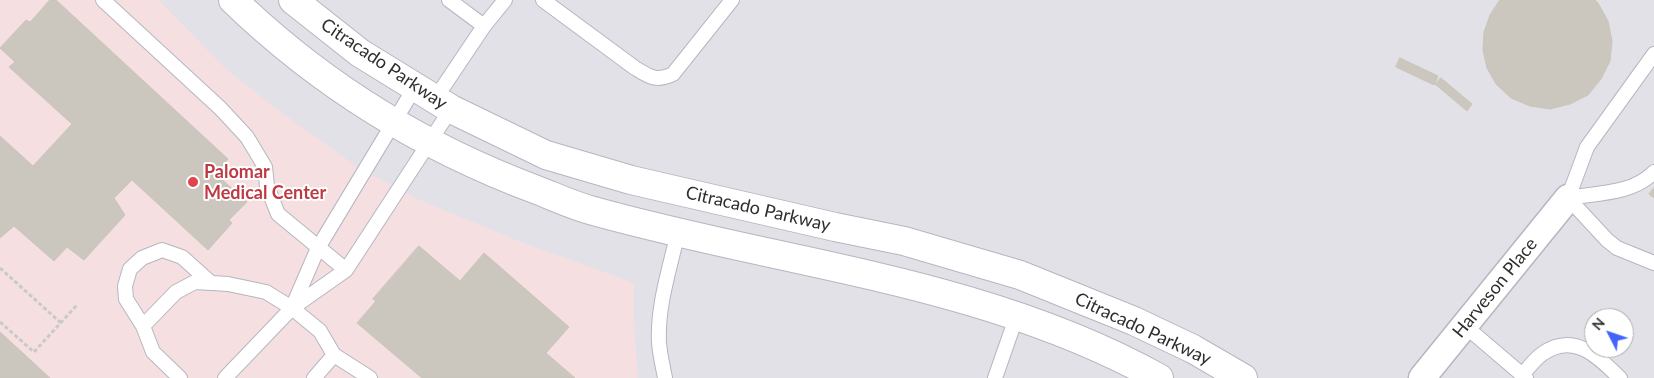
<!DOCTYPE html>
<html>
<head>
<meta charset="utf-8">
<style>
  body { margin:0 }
  #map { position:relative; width:1654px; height:378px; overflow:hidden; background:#efe9e1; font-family:Lato,sans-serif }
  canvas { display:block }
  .north { position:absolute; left:1584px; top:308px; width:50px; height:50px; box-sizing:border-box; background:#fff; border:1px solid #ababab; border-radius:50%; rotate:311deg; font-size:14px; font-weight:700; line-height:20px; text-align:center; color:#2e2e2e }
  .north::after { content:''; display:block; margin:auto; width:18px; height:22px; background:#4264fb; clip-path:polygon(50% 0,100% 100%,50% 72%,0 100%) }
</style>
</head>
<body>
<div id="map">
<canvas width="1654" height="378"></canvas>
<div class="north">N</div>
</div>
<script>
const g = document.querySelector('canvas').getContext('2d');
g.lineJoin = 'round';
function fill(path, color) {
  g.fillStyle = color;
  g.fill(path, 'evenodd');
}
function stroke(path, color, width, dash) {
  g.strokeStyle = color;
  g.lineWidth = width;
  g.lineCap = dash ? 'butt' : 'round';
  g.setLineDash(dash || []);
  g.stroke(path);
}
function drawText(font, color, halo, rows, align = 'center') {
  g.font = font + ' Lato,sans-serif';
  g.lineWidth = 4;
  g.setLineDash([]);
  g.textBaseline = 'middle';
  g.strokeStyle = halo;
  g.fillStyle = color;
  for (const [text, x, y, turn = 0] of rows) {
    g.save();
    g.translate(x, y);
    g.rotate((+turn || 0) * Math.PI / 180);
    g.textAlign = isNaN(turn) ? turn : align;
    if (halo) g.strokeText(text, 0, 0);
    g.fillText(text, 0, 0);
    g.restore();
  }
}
fill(new Path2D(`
  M 0,0 L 1654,0 L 1654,378 L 0,378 ZM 1594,318 L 1624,318 L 1624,348 L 1594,348 Z`), '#e3e1e8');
fill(new Path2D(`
  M 0,0 L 159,0 L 227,70 L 285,115 L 356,166 L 415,198 L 521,242 L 634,283 L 634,322 L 638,378 L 0,378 Z`), '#f5dfe0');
const building = new Path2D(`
  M 50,0 L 56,0 L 228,159 L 216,174 L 247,202 L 229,220 L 232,223 L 208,250 L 132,180 L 114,198 L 125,215 L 84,260 L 67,247 L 54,261 L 14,226 L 0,238 L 0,136 L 33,166 L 72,124 L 9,67 L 15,62 L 0,48 L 26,20 L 30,22 Z
  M 1500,0 L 1595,0 L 1598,3 L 1608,21 L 1612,41 L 1610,61 L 1601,79 L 1588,95 L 1570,104 L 1550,109 L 1530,106 L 1511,98 L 1496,84 L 1487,68 L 1483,50 L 1484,32 L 1490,15 Z
  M 1400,58 L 1438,76 L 1434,85 L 1396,67 Z
  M 1441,78 L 1472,104 L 1467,111 L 1435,84 Z
  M 1654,188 L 1654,198 L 1649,194 Z
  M 419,246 L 460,281 L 484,253 L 569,327 L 546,353 L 575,378 L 422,378 L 357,323 L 376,301 L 373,299 Z
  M 0,332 L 50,378 L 0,378 Z`);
fill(building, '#cbc7bf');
stroke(building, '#cbc5ba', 1);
const service = new Path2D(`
  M 103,0 L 220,108 L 247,137 L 265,167 L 267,186 L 278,214 L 346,270
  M 449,0 L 484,26
  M 543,0 L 635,68 C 650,77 656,82 673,74 L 732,0
  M 435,99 L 484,26 L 505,0
  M 1568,198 L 1587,147 L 1654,54
  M 1568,198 L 1607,240 L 1617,248 L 1654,263
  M 1568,198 C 1597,193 1633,194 1654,172
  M 292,308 L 318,248 L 415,87
  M 143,326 L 126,299 L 125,286 L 130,269 L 142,258 L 162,250 L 182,257 L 211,283
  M 1465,326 L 1526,378
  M 1523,374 C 1529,367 1535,359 1542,354 C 1574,331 1598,357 1620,378
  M 180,378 L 153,352 L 143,326 L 176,292 L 195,282 L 228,284 L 266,292 L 292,308 L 320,331 L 334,355 L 370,378
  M 225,378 L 292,308 L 346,270 L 451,109
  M 314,378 L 334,355
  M 665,378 C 663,367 660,355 659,343 C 657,306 670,268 678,232
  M 995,378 L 1017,315`);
const minor = new Path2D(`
  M 1422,378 L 1568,198`);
const secondary = new Path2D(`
  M 233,0 C 320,84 424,148 537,190 C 555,197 572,205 590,210 C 781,264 982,280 1159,378
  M 293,0 L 360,53 L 451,109 L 546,155 L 631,180 L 835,227 L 904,241 L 1020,275 L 1134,321 L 1193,349 L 1243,378`);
stroke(service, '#b4b7c1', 16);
stroke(minor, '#b4b7c1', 29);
stroke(secondary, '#b4b7c1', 30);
stroke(new Path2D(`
  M 0,268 L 61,323
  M 0,322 L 34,352 L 77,305`), '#c9c9c9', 3, [4, 2.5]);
stroke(service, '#fff', 14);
stroke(minor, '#fff', 26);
stroke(secondary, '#fff', 28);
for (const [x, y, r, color] of [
  [193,182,6,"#e0444e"]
]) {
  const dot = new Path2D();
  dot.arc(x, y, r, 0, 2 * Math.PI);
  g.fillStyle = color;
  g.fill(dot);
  stroke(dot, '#fff', 2);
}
drawText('18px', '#2e2e2e', '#fff', [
  ["Citracado Parkway",384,64,34],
  ["Citracado Parkway",758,209,13],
  ["Harveson Place",1495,288,-51],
  ["Citracado Parkway",1143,329,25]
]);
drawText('bold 18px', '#be3a42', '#fff', [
  ["Palomar",204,172],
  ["Medical Center",204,193]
], 'left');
</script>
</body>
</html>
